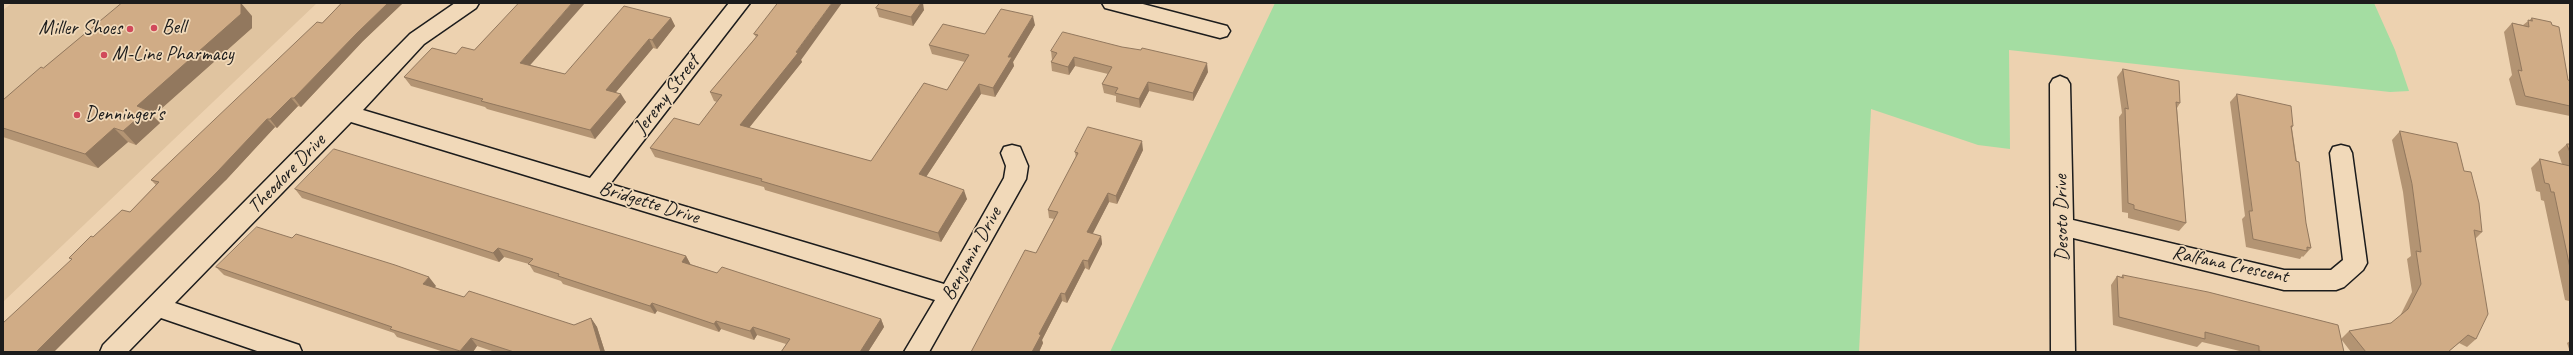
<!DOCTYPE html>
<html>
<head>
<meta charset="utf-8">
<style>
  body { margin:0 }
  #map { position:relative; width:2573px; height:355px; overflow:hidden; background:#edd2b0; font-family:Caveat,sans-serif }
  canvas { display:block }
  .frame { position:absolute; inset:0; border:4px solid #1c1c1c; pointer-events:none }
</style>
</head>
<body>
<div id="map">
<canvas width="2573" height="355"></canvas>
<div class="frame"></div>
</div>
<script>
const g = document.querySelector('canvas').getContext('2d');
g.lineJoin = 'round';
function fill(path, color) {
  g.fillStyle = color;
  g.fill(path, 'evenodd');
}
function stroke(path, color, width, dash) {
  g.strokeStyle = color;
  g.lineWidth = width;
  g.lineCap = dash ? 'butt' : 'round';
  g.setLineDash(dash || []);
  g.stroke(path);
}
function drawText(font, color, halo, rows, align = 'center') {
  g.font = font + ' Caveat,sans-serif';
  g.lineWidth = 3.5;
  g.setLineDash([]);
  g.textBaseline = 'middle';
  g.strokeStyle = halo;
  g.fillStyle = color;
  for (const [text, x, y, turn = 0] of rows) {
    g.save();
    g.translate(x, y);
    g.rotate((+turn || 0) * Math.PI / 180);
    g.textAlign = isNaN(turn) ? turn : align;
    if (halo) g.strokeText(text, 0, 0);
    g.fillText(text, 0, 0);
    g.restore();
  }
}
fill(new Path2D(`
  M 12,3 L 317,3 L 3,302 L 3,10 Z`), '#e0c4a0');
fill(new Path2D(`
  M 1275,3 L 2374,3 L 2395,50 L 2409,91 L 2390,92 L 2009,50 L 2010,149 L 1978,145 L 1871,109 L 1859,352 L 1110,352 Z`), '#a4dda2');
const minor = new Path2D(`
  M 455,3 L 479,3 L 476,8 L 424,44 L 363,110 L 590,178 L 729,3 L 750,3 L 610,184 L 944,284 L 1004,178 L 1006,166 L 1001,153 L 1004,147 L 1012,145 L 1020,147 L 1028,166 L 1026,179 L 929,352 L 904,352 L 935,300 L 351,122 L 175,303 L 299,345 L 302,352 L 260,352 L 161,318 L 128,352 L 100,352 L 103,345 L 410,34 Z
  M 1102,3 L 1139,3 L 1227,26 L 1230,31 L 1227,36 L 1220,38 L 1105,8 Z
  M 2060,76 L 2067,79 L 2070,84 L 2073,220 L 2284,270 L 2331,270 L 2343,260 L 2330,153 L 2333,147 L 2341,145 L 2349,147 L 2352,153 L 2367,263 L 2363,270 L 2344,287 L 2336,290 L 2284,290 L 2073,238 L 2075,352 L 2051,352 L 2050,84 L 2053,79 Z`);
stroke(minor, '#1c1c1c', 3);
fill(minor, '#f1d9b9');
fill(new Path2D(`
  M 342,3 L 403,3 L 363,41 L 301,107 L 298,106 L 277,128 L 275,127 L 226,180 L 71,259 L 69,258 L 93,237 L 130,212 L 156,185 L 151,180 L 322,23 Z
  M 778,3 L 802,62 L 749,128 L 871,161 L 947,90 L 965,62 L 932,54 L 929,45 L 1035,25 L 1013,62 L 1014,66 L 995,97 L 981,94 L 926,177 L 967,199 L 941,242 L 765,190 L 764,187 L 655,157 L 650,148 L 699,125 L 717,102 L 714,101 L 710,92 L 756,37 L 754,34 Z
  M 876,8 L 924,10 L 913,26 L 879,17 Z
  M 252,16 L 252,28 L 153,116 L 160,123 L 136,145 L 128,142 L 98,168 L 3,137 L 3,100 L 43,68 Z
  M 671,18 L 675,26 L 657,49 L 653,48 L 616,92 L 626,102 L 595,139 L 487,109 L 485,107 L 411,86 L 404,77 L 456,54 L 530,65 L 565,74 Z
  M 2532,18 L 2568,80 L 2570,81 L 2570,116 L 2516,105 L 2509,79 L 2512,75 L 2504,32 L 2512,23 L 2523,25 Z
  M 1051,51 L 1208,72 L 1193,101 L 1149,91 L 1140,108 L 1116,102 L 1116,96 L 1104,93 L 1102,84 L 1108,74 L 1075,66 L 1069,75 L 1052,71 L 1051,62 L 1052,60 Z
  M 2123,69 L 2180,103 L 2177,108 L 2186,223 L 2179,231 L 2128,218 L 2128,213 L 2122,212 L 2119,117 L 2122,113 L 2117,77 Z
  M 2237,94 L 2293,126 L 2292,128 L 2306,223 L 2311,248 L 2303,257 L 2302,256 L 2300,259 L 2246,247 L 2242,219 L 2245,216 L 2230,102 Z
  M 2400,131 L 2464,171 L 2482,232 L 2476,238 L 2476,339 L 2467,347 L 2459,343 L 2448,352 L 2351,352 L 2341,339 L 2344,352 L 2244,352 L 2202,342 L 2197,347 L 2113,325 L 2111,285 L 2117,276 L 2121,277 L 2123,275 L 2341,339 L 2349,331 L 2391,323 L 2400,316 L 2412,292 L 2407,259 L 2411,256 L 2403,192 L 2392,140 Z
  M 2567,144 L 2570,144 L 2570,304 L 2569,301 L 2565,300 L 2544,201 L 2541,200 L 2540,192 L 2536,191 L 2531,168 L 2540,159 L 2562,164 L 2558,152 Z
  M 1143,150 L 1117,204 L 1109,202 L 1092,234 L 1101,236 L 1102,244 L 1089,270 L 1085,268 L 1067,303 L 1062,301 L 1042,340 L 1043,343 L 1039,352 L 971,352 L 1036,253 L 1054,219 L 1049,218 L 1048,210 L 1076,158 L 1075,152 Z
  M 295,189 L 686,256 L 690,264 L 717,273 L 881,319 L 884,327 L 868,352 L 781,352 L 786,344 L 757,335 L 754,340 L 721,329 L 719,332 L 657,311 L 655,314 L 563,284 L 561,281 L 534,272 L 529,264 L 504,257 L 499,262 L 302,198 Z
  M 292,238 L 436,286 L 434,287 L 464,297 L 574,325 L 591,318 L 597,327 L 605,352 L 495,352 L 477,346 L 473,352 L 444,352 L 397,337 L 394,333 L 224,275 L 216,267 Z
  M 2570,341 L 2570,352 L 2567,343 Z`), '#b39473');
fill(new Path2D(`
  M 241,3 L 252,16 L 252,28 L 153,116 L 160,123 L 136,145 L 123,131 L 137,106 Z
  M 388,3 L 403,3 L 363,41 L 301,107 L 294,98 L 357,33 Z
  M 572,3 L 585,3 L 525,71 L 520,63 Z
  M 832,3 L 842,3 L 801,60 L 802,62 L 744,134 L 740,125 L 796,52 Z
  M 921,3 L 923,3 L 924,10 L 913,26 L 911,17 Z
  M 1033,16 L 1035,25 L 1013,62 L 1014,66 L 995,97 L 993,88 L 1008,57 Z
  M 671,18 L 675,26 L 657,49 L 652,40 Z
  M 649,39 L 653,48 L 611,98 L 606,90 Z
  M 1074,57 L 1075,66 L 1069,75 L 1068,67 Z
  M 1207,63 L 1208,72 L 1193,101 L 1193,93 Z
  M 1148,82 L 1149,91 L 1140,108 L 1139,99 Z
  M 979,84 L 981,94 L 922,183 L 919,174 Z
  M 621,94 L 626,102 L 595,139 L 590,130 Z
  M 291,98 L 298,106 L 277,128 L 270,119 Z
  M 267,119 L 275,127 L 226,180 L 54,352 L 36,352 Z
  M 114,128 L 128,142 L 98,168 L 85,154 Z
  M 1142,141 L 1143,150 L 1117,204 L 1116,196 Z
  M 964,190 L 967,199 L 941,242 L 938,233 Z
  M 1108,193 L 1109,202 L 1089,241 L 1087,232 Z
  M 1101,236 L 1102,244 L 1089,270 L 1088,261 Z
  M 498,248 L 504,257 L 499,262 L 493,253 Z
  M 686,256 L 691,265 L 682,262 Z
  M 1083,260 L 1085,268 L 1067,303 L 1065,294 Z
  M 429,277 L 436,286 L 430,292 L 423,284 Z
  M 1061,293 L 1062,301 L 1042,340 L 1043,343 L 1039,352 L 1032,352 L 1039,334 Z
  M 652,303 L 657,311 L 655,314 L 650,306 Z
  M 591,318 L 597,327 L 605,352 L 601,352 Z
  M 881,319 L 884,327 L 868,352 L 860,352 Z
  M 716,321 L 721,329 L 719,332 L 714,324 Z
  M 753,327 L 757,335 L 754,340 L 750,331 Z
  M 471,338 L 477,346 L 473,352 L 461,352 L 460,351 Z`), '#92785e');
const building = new Path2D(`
  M 122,3 L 241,3 L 241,14 L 137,106 L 147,110 L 123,131 L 114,128 L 85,154 L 3,128 L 3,100 L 41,67 L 43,68 Z
  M 342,3 L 388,3 L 357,33 L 294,98 L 291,98 L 270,119 L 267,119 L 218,171 L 36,352 L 3,352 L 3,323 L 72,259 L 69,258 L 91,236 L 93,237 L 122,210 L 130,212 L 159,182 L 151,180 L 317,22 L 322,23 Z
  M 519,3 L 572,3 L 520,63 L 565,74 L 624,6 L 671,18 L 652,40 L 649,39 L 606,90 L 621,94 L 590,130 L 481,101 L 483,99 L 404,77 L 432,48 L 456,54 L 462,47 L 474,50 Z
  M 778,3 L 832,3 L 796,52 L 798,53 L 740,125 L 871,161 L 924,83 L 947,90 L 969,55 L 929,45 L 943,24 L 985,34 L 1001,9 L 1033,16 L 1008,57 L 1012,57 L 993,88 L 979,84 L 919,174 L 964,190 L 938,233 L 761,181 L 762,179 L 650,148 L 674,118 L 699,125 L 722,95 L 710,92 L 758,35 L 754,34 Z
  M 880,3 L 921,3 L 911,17 L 876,8 Z
  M 2532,18 L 2551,22 L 2552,25 L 2559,27 L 2568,80 L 2570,81 L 2570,106 L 2525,96 L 2518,70 L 2522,71 L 2512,23 L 2529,27 L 2528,20 L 2532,21 Z
  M 1063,32 L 1122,47 L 1141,50 L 1142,48 L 1207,63 L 1193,93 L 1148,82 L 1139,99 L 1115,93 L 1118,88 L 1102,84 L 1112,67 L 1074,57 L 1068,67 L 1051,62 L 1057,53 L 1051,51 Z
  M 2123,69 L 2179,81 L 2180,103 L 2176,102 L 2186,223 L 2134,209 L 2134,205 L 2128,203 L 2125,108 L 2128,109 Z
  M 2237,94 L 2291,106 L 2293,126 L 2291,126 L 2296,161 L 2299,162 L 2306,223 L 2311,248 L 2307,247 L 2307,251 L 2253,239 L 2249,211 L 2252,211 Z
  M 1088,127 L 1142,141 L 1116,196 L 1108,193 L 1087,232 L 1101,236 L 1088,261 L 1083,260 L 1065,294 L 1061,293 L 1039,334 L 1041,335 L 1032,352 L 971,352 L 1025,250 L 1036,253 L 1058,212 L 1048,210 L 1078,153 L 1075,152 Z
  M 2400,131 L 2457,143 L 2464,171 L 2471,172 L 2479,203 L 2482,232 L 2474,230 L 2488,314 L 2476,339 L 2468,335 L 2448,352 L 2366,352 L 2349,331 L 2391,323 L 2408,309 L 2421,284 L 2416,251 L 2421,252 L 2412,184 Z
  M 2567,144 L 2570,144 L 2570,152 Z
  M 334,149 L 686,256 L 682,262 L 717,273 L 722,267 L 881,319 L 860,352 L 781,352 L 790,339 L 753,327 L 750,331 L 716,321 L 714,324 L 652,303 L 650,306 L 558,276 L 559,274 L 528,264 L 533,259 L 498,248 L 493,253 L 295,189 Z
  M 2540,159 L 2570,166 L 2570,268 L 2554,192 L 2551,192 L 2549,184 L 2545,183 Z
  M 257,227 L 292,238 L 296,234 L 395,265 L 429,277 L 423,284 L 464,297 L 469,291 L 574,325 L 591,318 L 601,352 L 514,352 L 471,338 L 460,351 L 390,329 L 392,327 L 216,267 Z
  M 2123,275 L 2208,292 L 2338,325 L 2344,352 L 2266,352 L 2259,351 L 2259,346 L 2205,332 L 2205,339 L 2119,317 L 2117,276 L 2123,278 Z`);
fill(building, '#d0ac86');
stroke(building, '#92785e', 1);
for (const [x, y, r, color] of [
  [154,28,4,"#d1495b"],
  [130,29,4,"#d1495b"],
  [104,55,4,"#d1495b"],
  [77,115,4,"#d1495b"]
]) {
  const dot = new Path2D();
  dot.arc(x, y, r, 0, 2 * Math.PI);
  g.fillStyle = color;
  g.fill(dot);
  stroke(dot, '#f1d9b9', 1.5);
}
drawText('20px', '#1c1c1c', '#f1d9b9', [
  ["Bell",162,28],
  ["Miller Shoes",122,29,"right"],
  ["M-Line Pharmacy",112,55],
  ["Denninger's",85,115]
], 'left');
drawText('20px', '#1c1c1c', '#f1d9b9', [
  ["Jeremy Street",667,95,-52],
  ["Theodore Drive",287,174,-46],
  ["Bridgette Drive",649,203,17],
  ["Desoto Drive",2062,218,-91],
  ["Benjamin Drive",972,254,-61],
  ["Ralfana Crescent",2230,265,12]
]);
</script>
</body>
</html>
